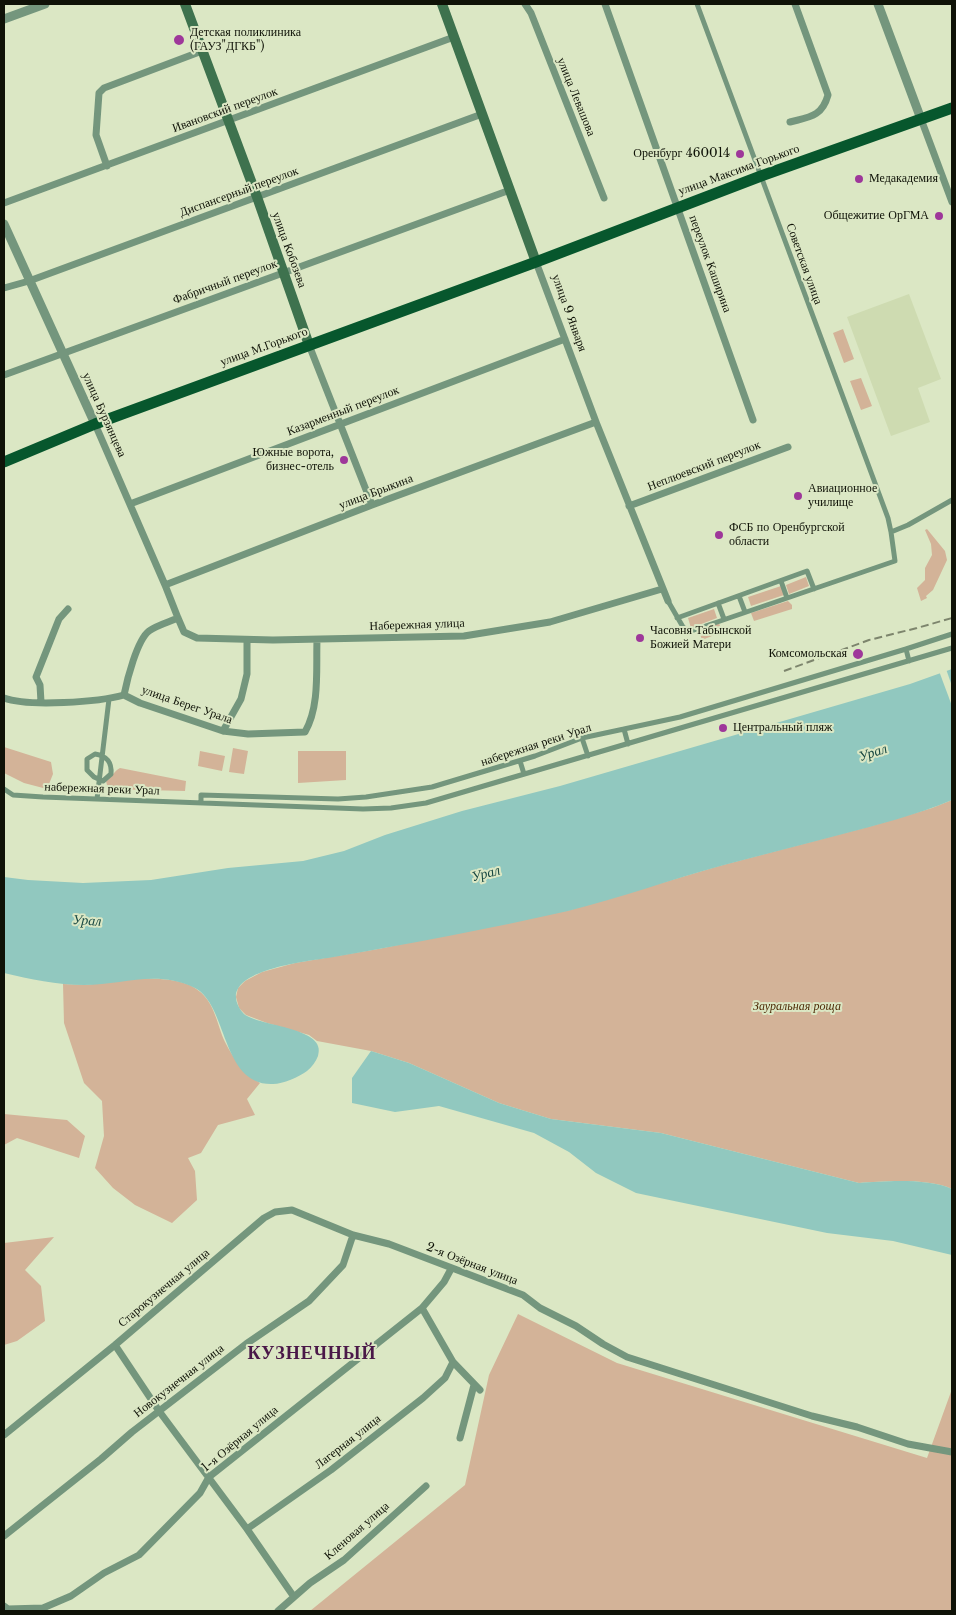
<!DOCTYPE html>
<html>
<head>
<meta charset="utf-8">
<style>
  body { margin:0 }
  #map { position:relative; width:956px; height:1615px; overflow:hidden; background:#dbe7c4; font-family:"Libre Baskerville",serif }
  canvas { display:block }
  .frame { position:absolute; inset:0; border:5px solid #0f1207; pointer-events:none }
</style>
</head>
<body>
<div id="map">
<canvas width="956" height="1615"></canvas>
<div class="frame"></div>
</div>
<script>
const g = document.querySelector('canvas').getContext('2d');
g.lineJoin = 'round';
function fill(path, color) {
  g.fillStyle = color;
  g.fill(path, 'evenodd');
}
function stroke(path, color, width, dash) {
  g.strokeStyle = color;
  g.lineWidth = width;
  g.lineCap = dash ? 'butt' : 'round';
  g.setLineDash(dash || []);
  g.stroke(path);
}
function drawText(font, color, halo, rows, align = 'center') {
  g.font = font + ' "Libre Baskerville",serif';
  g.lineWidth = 4;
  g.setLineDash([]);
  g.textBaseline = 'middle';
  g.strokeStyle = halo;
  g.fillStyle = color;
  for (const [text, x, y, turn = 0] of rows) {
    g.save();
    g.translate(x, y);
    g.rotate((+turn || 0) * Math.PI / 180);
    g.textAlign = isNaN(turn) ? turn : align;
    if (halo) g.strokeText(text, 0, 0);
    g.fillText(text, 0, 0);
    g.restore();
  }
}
fill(new Path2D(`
  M 909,294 L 941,379 L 918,388 L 930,422 L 891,436 L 847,317 Z`), '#cedbb1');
fill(new Path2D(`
  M 843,329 L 854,359 L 844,363 L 833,333 Z
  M 861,378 L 872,406 L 861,410 L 850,381 Z
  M 927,529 L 945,551 L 947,560 L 933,590 L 926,596 L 927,598 L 921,601 L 917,588 L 925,580 L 925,568 L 932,555 L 931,544 L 925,530 Z
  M 806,577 L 809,586 L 789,594 L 786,585 Z
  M 781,586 L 784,595 L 751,606 L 748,597 Z
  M 788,601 L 792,605 L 792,609 L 754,621 L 751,613 Z
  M 714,609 L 717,618 L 691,628 L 688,618 Z
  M 719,623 L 722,632 L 702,640 L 699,631 Z
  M 4,747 L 51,762 L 53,774 L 47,789 L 24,783 L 4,773 Z
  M 233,748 L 248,751 L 244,774 L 229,772 Z
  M 200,751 L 225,756 L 222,771 L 198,766 Z
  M 298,751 L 346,751 L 346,780 L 298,783 Z
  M 120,768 L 186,781 L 185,791 L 108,789 L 106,781 C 112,777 114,771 120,768 Z
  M 952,800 L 952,1189 C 928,1178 886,1181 859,1183 L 661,1133 L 551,1119 L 499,1103 L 409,1063 L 371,1051 L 317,1041 L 309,1035 L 267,1023 L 246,1015 L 239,1008 L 236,997 L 238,988 L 245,981 L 262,972 L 295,963 L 378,949 L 570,910 L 719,866 L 875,825 L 932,808 Z
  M 139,978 C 158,979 184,978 199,991 C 215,1003 217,1025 225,1042 C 233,1058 245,1074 260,1083 L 247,1099 L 255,1115 L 218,1125 L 201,1153 L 188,1158 L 195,1171 L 197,1200 L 172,1223 L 135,1205 L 113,1188 L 95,1168 L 104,1136 L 102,1101 L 84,1083 L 64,1023 L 63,984 L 86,985 Z
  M 4,1114 L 67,1120 L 85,1136 L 79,1158 L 17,1138 L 4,1145 Z
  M 54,1237 L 25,1270 L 41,1286 L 45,1321 L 17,1341 L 4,1345 L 4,1243 Z
  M 518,1314 L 617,1363 L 927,1458 L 952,1389 L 952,1611 L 310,1611 L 465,1485 L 489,1375 Z`), '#d3b398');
fill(new Path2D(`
  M 952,669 L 952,800 C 916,815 877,825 839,835 C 801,845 762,855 724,865 C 672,879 620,898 568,911 C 489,929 408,944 328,958 C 308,961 235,969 236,997 C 236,1003 240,1010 244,1014 C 260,1027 328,1027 318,1056 C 316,1061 312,1067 307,1071 C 299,1077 283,1084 273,1084 C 221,1086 228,1005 195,988 C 156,969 123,985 84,985 C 57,985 30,979 4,973 L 4,877 L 28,880 L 83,883 L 151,880 L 228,868 L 303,861 L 344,851 L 385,835 L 462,811 L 560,786 L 910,684 Z
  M 371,1051 L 409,1063 L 499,1103 L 551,1119 L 661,1133 L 859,1183 C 886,1181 928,1178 952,1189 L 952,1255 L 893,1241 L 827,1233 L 636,1193 L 596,1173 L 569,1152 L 534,1133 L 439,1106 L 395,1112 L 352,1103 L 352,1078 Z`), '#91c8bf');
fill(new Path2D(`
  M 946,669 L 952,686 L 952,706 L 939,671 Z`), '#dbe7c4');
stroke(new Path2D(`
  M 697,4 L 888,518 L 891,532
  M 781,581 L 787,598
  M 739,596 L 745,612
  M 668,601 L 683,627 L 688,631 L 694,630 L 895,561 L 891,532 L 908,525 L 952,500
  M 718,603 L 724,619
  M 677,618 L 807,571 L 814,589
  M 906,649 L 952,634
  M 624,729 L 628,744
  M 582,738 L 588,756
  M 95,754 C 107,756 112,762 111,774 L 103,781 L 94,777 L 87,770 L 87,759 Z
  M 520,761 L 524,774
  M 4,789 L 13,795 L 43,797 L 363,809 L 391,808 L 426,803 L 952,648
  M 97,799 L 109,699
  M 201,802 L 201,795 L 338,799 L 366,797 L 432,787 L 535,756 L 582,738 L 680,717 L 906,649 L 909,661`), '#74967d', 5);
stroke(new Path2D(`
  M 525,4 L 531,13 L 604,198
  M 605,4 L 753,420
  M 921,119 L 952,202
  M 790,122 C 809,117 822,117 828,95 L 795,4
  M 107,166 L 96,135 L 99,93 L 104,88 L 202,51
  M 4,203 L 454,37
  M 536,262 L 596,422 L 668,601
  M 4,288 L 29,281 L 482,114
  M 309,345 L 372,505
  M 4,375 L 510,190
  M 95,424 L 165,585 L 178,618 L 184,632 L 197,638 L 273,640 L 464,636 L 550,622 L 662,589
  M 130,504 L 565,339
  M 629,506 L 788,447
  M 165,585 L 372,505 L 596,422
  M 124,695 C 127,680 137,640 149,631 C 157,625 169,622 178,618
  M 4,698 C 28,707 99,702 124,695 L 140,703 L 223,731 L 248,734 L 305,732 C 320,706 316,669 317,640
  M 41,702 L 40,685 L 36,677 L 59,619 L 68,609
  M 223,731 L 241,699 L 247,674 L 247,640
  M 422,1308 L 453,1362 L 480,1390
  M 115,1345 L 159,1411 L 247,1529 L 294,1597
  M 4,1435 L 115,1345 L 264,1218 L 275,1212 L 292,1210 L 353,1235 L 389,1244 L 523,1295 L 540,1308 L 576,1326 L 603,1344 L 627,1357 L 812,1416 L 857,1427 L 908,1444 L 952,1452
  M 460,1438 L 474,1385
  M 247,1529 L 331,1470 L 423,1398 L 445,1378 L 453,1362
  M 4,1536 L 101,1459 L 132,1432 L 246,1344 L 309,1301 L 343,1265 L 353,1235
  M 4,1606 L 8,1609 L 43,1608 L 71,1596 L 104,1573 L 139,1555 L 200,1493 L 209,1477 L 422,1308 L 444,1282 L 451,1269
  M 278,1611 L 310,1583 L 344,1560 L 426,1486`), '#74967d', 7);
stroke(new Path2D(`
  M 878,4 L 921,119
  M 4,19 L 45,4
  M 4,224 L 95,424`), '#74967d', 9);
stroke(new Path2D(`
  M 185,4 L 257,197 L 309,345
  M 442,4 L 536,262`), '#3e724e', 10);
stroke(new Path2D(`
  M 4,462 L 95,424 L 536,262 L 761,176 L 952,108`), '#07572d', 11);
stroke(new Path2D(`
  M 784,671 L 869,640 L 917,628 L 952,618`), '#7d856d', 2, [8, 4]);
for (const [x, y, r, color] of [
  [179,40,6,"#9e379a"],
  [740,154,5,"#9e379a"],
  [859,179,5,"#9e379a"],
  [939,216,5,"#9e379a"],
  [344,460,5,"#9e379a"],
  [798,496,5,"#9e379a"],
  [719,535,5,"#9e379a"],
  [640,638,5,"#9e379a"],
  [858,654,6,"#9e379a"],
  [723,728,5,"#9e379a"]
]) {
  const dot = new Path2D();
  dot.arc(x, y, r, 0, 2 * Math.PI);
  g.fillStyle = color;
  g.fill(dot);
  stroke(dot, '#dbe7c4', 2);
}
drawText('12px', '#0f1207', '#dbe7c4', [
  ["Детская поликлиника",190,33],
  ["(ГАУЗ\"ДГКБ\")",190,47],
  ["Оренбург 460014",730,154,"right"],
  ["Медакадемия",869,179],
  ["Общежитие ОрГМА",929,216,"right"],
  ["Южные ворота,",334,453,"right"],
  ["бизнес-отель",334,467,"right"],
  ["Авиационное",808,489],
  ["училище",808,503],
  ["ФСБ по Оренбургской",729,528],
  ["области",729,542],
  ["Часовня Табынской",650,631],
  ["Божией Матери",650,645],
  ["Комсомольская",847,654,"right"],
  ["Центральный пляж",733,728]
], 'left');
drawText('12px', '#0f1207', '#dbe7c4', [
  ["улица Левашова",576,97,68],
  ["Ивановский переулок",225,110,-20],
  ["улица Максима Горького",739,170,-20],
  ["Диспансерный переулок",239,192,-20],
  ["улица Кобозева",289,250,70],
  ["переулок Каширина",710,264,70],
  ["Советская улица",804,264,70],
  ["Фабричный переулок",225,282,-20],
  ["улица 9 Января",569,313,70],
  ["улица М.Горького",264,347,-20],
  ["Казарменный переулок",343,411,-21],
  ["улица Бурзянцева",104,415,66],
  ["Неплюевский переулок",704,466,-21],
  ["улица Брыкина",376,492,-21],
  ["Набережная улица",417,625,-2],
  ["улица Берег Урала",187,705,19],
  ["набережная реки Урал",536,745,-18],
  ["набережная реки Урал",102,789,2],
  ["2-я Озёрная улица",472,1264,21],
  ["Старокузнечная улица",164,1288,-40],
  ["Новокузнечная улица",179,1381,-38],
  ["1-я Озёрная улица",240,1439,-40],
  ["Лагерная улица",348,1442,-38],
  ["Кленовая улица",357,1531,-41]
]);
drawText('italic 12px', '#4f2c08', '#dbe7c4', [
  ["Зауральная роща",797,1007]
]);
drawText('italic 14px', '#174741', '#dbe7c4', [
  ["Урал",873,753,-18],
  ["Урал",486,874,-15],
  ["Урал",87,921,4]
]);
g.letterSpacing = '1px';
drawText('bold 18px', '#4a1848', '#dbe7c4', [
  ["КУЗНЕЧНЫЙ",312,1354]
]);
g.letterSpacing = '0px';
</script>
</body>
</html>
